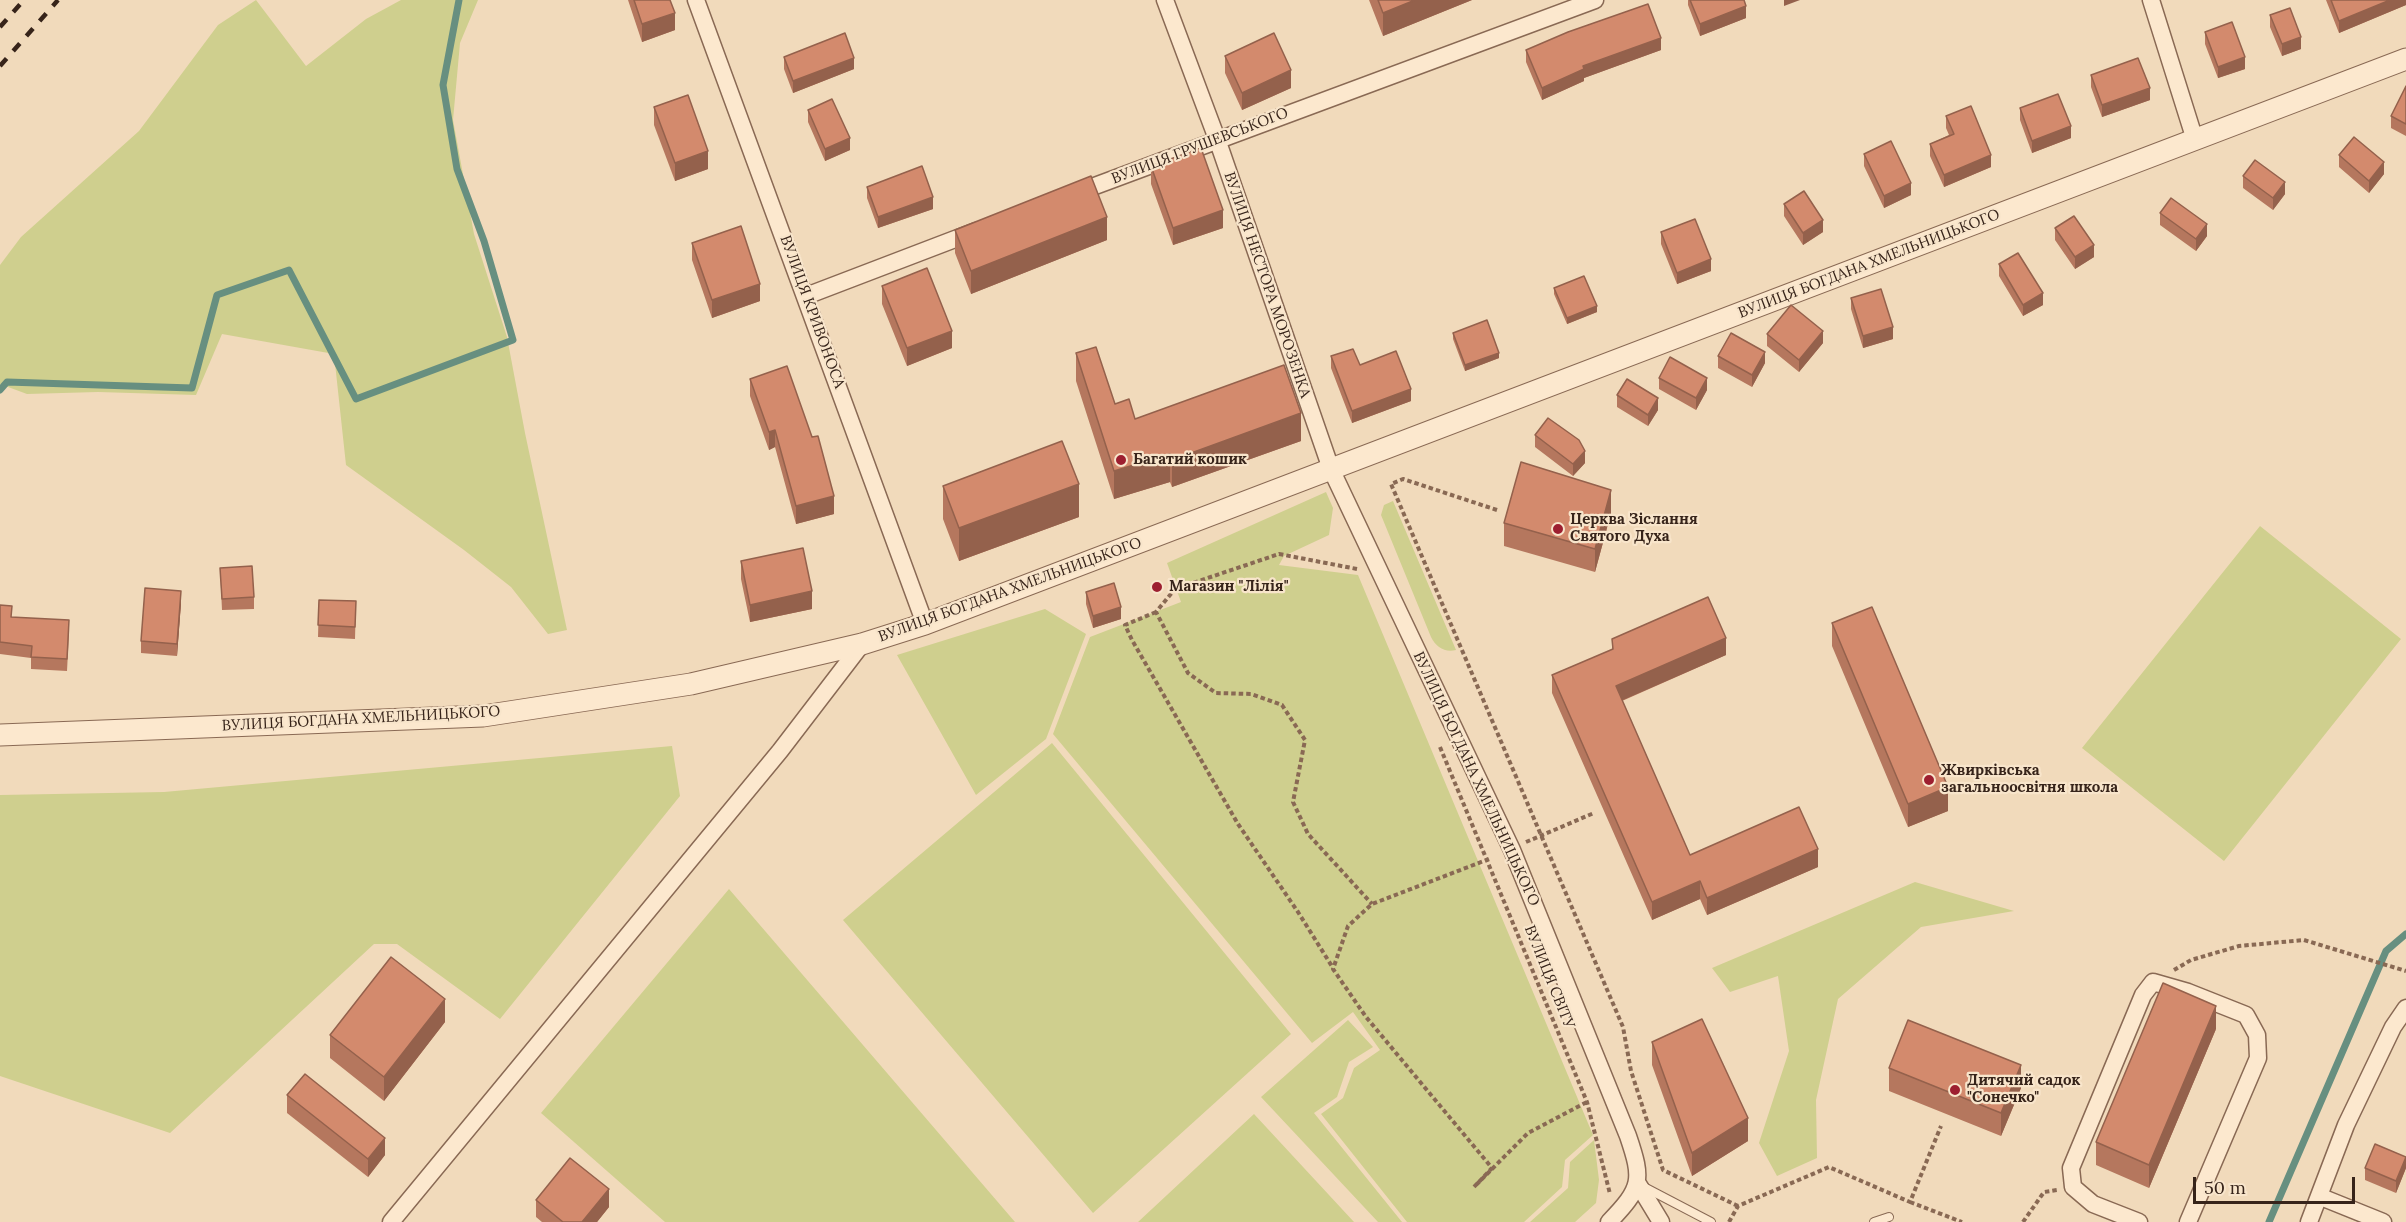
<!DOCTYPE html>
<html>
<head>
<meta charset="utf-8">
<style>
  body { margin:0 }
  #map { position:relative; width:2406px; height:1222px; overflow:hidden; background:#f1dabb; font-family:Lora,serif }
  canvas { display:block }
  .scale { position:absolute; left:2193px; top:1177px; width:162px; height:27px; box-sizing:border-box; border:3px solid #37241a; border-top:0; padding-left:8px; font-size:18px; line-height:21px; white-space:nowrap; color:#37241a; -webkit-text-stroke:4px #f8e5cb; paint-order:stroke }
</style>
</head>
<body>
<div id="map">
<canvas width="2406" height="1222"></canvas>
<div class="scale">50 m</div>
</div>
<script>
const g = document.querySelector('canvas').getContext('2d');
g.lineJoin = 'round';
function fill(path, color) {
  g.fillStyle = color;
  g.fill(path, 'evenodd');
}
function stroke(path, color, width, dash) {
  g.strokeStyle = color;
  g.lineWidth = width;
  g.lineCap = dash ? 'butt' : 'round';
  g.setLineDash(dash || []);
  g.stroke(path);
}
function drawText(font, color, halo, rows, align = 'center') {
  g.font = font + ' Lora,serif';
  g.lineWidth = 4.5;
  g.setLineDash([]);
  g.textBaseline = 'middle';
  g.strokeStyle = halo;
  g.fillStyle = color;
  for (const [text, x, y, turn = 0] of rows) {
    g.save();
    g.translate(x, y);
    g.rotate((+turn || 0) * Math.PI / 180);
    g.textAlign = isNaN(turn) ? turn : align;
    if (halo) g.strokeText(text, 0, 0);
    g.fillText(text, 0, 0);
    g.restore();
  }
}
fill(new Path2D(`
  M 256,0 L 306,66 L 366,19 L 401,0 L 478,0 L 460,43 L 453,120 L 474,234 L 507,337 L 525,433 L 567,630 L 548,634 L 511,587 L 464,550 L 346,465 L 334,354 L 222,334 L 196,395 L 98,392 L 27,394 L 0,384 L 0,265 L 21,237 L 139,131 L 218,25 Z
  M 1326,492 L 1333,508 L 1329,535 L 1284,556 L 1279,565 L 1358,575 L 1593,1135 L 1565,1160 L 1562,1187 L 1524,1222 L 1407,1222 L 1321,1114 L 1343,1098 L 1354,1068 L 1380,1050 L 1353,1012 L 1312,1043 L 1053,734 L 1090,637 L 1181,602 L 1167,563 Z
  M 1393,501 L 1456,650 C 1445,653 1436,647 1431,637 L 1381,515 L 1384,505 Z
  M 2260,526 L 2401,639 L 2224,861 L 2082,748 Z
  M 1045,609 L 1086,634 L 1046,739 L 976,795 L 897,655 Z
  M 1052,743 L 1291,1034 L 1093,1213 L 843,920 Z
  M 672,746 L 680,796 L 500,1019 L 397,944 L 374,944 L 170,1133 L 0,1076 L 0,795 L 164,792 Z
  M 1915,882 L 2014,911 L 1921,927 L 1838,999 L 1816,1100 L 1817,1158 L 1777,1176 L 1759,1143 L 1789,1051 L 1778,976 L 1730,992 L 1712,968 Z
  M 729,889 L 1015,1222 L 665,1222 L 541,1113 Z
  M 1348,1020 L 1373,1047 L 1349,1062 L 1337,1097 L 1314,1113 L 1402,1222 L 1378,1222 L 1261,1097 Z
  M 1254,1114 L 1354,1222 L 1138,1222 Z
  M 1594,1140 L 1599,1180 L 1596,1203 L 1575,1222 L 1530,1222 L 1568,1188 L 1570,1162 Z`), '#cfcf8e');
stroke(new Path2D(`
  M 0,390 L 7,382 L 192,388 L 217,295 L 289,270 L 356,399 L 513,340 L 484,241 L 457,169 L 443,85 L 459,0
  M 2269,1222 L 2386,951 L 2406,934`), '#678f80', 7);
const service = new Path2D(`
  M 1644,1187 L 1711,1222
  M 1874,1222 L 1889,1217`);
const minor = new Path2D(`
  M 696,0 L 925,624
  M 1165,0 L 1217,139 L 1331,469 L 1512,850 L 1628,1136 C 1643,1180 1642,1188 1609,1222
  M 2151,0 L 2195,140
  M 1076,193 L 1595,0
  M 806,296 L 976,231
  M 1638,1184 L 1661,1222
  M 2321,1197 L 2383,1222
  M 391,1222 L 780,751 L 862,644
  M 2139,1222 L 2093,1204 L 2073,1187 L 2071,1168 L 2143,995 L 2153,982 L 2188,992 L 2246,1015 L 2257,1035 L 2258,1058 L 2188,1222
  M 2309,1222 L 2346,1125 L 2393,1027 L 2406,1008`);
const tertiary = new Path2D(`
  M 0,735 L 483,716 L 691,684 L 862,644 L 925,624 L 2406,59`);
stroke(service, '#896954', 10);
stroke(minor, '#896954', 19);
stroke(tertiary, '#896954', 23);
stroke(new Path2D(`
  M 1497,510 L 1403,479 L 1391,484 L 1623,1027 L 1631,1071 L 1663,1170 L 1738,1206
  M 1357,569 L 1279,554 L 1175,589 L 1156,612 L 1188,673 L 1216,693 L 1251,694 L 1282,705 L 1305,740 L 1293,802 L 1308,834 L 1372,904
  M 1156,612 L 1125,625 L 1132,640 L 1238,824 L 1298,912 L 1333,968
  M 1440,747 L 1587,1102 L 1610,1194
  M 1526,842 L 1594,813
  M 1489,859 L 1372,904 L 1348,926 L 1333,969 L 1366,1017 L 1492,1168 L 1474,1187 L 1528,1133 L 1587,1102
  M 2174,970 L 2191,960 L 2239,946 L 2304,940 L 2406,971
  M 1910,1202 L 1962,1222
  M 1729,1222 L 1738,1206 L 1829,1167 L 1910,1202 L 1941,1126
  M 2023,1222 L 2044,1192 L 2057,1190`), '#896954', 4, [4.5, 3]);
stroke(service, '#fce8ce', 8);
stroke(minor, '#fce8ce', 16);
stroke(tertiary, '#fce8ce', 21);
stroke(new Path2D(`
  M 0,27 L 24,0
  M 0,66 L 58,0`), '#37241a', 4.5, [10, 10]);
fill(new Path2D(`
  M 628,0 L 670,0 L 675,30 L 642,42 Z
  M 1369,0 L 1472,0 L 1383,36 Z
  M 1688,0 L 1744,0 L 1746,18 L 1700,36 L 1688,5 Z
  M 2326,0 L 2406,0 L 2406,5 L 2339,33 Z
  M 2270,15 L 2301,49 L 2282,56 L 2270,27 Z
  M 2205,32 L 2245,69 L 2218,78 L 2205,44 Z
  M 1526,50 L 1661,50 L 1584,78 L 1584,81 L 1542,100 L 1526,62 Z
  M 1225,56 L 1291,88 L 1242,110 L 1225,73 Z
  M 784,57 L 854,69 L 793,93 L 784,69 Z
  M 2091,75 L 2150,100 L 2102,117 L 2091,87 Z
  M 2406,86 L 2406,136 L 2391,128 L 2391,116 Z
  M 654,107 L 708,169 L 675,181 L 654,125 Z
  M 2020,108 L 2071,138 L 2032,153 L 2020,120 Z
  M 808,110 L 850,150 L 825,161 L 808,122 Z
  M 1946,116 L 1991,167 L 1944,187 L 1930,156 L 1930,144 L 1949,135 L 1946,128 Z
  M 1864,154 L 1911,195 L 1884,208 L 1864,166 Z
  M 2339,155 L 2384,174 L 2369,193 L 2339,167 Z
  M 1151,166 L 1223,228 L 1173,245 L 1151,184 Z
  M 2243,176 L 2285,194 L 2273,210 L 2243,188 Z
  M 867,187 L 933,209 L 878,228 L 867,198 Z
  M 1784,204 L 1823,232 L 1803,245 L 1784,216 Z
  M 2160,213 L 2207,236 L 2196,251 L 2160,225 Z
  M 2055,228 L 2094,257 L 2075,269 L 2055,240 Z
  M 955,230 L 1107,240 L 971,294 L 955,253 Z
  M 1661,232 L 1711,271 L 1677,284 L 1661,244 Z
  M 692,243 L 760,301 L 712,318 L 692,260 Z
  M 1999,264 L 2043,305 L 2023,316 L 1999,276 Z
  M 882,286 L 952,348 L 907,366 L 882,304 Z
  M 1554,288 L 1597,312 L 1567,324 L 1554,294 Z
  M 1851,298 L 1893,339 L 1863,348 L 1851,309 Z
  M 1453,333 L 1499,358 L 1465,371 L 1453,339 Z
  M 1767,334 L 1823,343 L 1799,372 L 1767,346 Z
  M 1076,353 L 1115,404 L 1135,419 L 1301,441 L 1172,487 L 1170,482 L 1114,499 L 1076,381 Z
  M 1331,356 L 1360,365 L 1411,401 L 1352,423 L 1331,368 Z
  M 1718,356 L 1765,363 L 1752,387 L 1718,368 Z
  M 1659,378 L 1707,390 L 1696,410 L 1659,389 Z
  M 750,379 L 834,514 L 796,524 L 775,447 L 769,450 L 750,396 Z
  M 1617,395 L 1658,410 L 1648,426 L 1617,407 Z
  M 1535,435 L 1585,463 L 1573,476 L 1535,447 Z
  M 943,486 L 1079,517 L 959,561 L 943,519 Z
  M 1611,513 L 1595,572 L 1504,546 L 1504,523 Z
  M 741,561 L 812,609 L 750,622 L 741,579 Z
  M 220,568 L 254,597 L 254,609 L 222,610 Z
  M 1086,592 L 1121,619 L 1093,628 L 1086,604 Z
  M 319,600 L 356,601 L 355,639 L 318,637 Z
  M 181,603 L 177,656 L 141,653 L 141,641 Z
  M 0,605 L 12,617 L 69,632 L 67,671 L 31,669 L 31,658 L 0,654 Z
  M 1832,623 L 1948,811 L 1908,827 L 1832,646 Z
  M 1612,639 L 1726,655 L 1622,701 L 1690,855 L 1818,867 L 1707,915 L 1700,899 L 1652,920 L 1552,693 L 1552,675 L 1612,650 Z
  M 445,1022 L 384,1101 L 330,1058 L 330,1035 Z
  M 2216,1029 L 2149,1188 L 2096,1165 L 2096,1142 Z
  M 1652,1042 L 1748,1141 L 1692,1176 L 1652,1065 Z
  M 1889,1068 L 2021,1088 L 2001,1136 L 1889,1091 Z
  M 287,1095 L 385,1155 L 368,1177 L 287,1113 Z
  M 2365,1168 L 2406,1168 L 2396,1193 L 2365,1180 Z
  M 536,1200 L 609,1207 L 597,1222 L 542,1222 L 536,1217 Z`), '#b5775e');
fill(new Path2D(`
  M 1415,0 L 1472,0 L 1383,36 L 1383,13 Z
  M 1784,0 L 1800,0 L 1784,6 Z
  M 2390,0 L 2406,0 L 2406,5 L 2339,33 L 2339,21 Z
  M 1746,6 L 1746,18 L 1700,36 L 1700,24 Z
  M 675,13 L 675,30 L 642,42 L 642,24 Z
  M 2301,37 L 2301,49 L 2282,56 L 2282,44 Z
  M 1661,38 L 1661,50 L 1584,78 L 1584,81 L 1542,100 L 1542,88 L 1583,66 Z
  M 2245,57 L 2245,69 L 2218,78 L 2218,67 Z
  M 854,58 L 854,69 L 793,93 L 793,81 Z
  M 1291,70 L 1291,88 L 1242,110 L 1242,93 Z
  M 2150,88 L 2150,100 L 2102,117 L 2102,105 Z
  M 2071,126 L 2071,138 L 2032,153 L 2032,141 Z
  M 850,138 L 850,150 L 825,161 L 825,149 Z
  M 708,151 L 708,169 L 675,181 L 675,163 Z
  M 1991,155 L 1991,167 L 1944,187 L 1944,175 Z
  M 2384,162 L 2384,174 L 2369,193 L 2369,181 Z
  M 2285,182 L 2285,194 L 2273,210 L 2273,198 Z
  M 1911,183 L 1911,195 L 1884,208 L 1884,196 Z
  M 933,197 L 933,209 L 878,228 L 878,217 Z
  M 1223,210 L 1223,228 L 1173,245 L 1173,228 Z
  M 1107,217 L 1107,240 L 971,294 L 971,271 Z
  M 1823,220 L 1823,232 L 1803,245 L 1803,233 Z
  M 2207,224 L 2207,236 L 2196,251 L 2196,239 Z
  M 2094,245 L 2094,257 L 2075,269 L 2075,257 Z
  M 1711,259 L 1711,271 L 1677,284 L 1677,273 Z
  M 760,284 L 760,301 L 712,318 L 712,300 Z
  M 2043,293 L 2043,305 L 2023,316 L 2023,305 Z
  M 1597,306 L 1597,312 L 1567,324 L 1567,318 Z
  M 1893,327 L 1893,339 L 1863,348 L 1863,336 Z
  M 952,331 L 952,348 L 907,366 L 907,348 Z
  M 1823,331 L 1823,343 L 1799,372 L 1799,360 Z
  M 1765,352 L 1765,363 L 1752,387 L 1752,375 Z
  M 1499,353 L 1499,358 L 1465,371 L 1465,365 Z
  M 1707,378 L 1707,390 L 1696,410 L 1696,398 Z
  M 1411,389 L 1411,401 L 1352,423 L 1352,411 Z
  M 1658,398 L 1658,410 L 1648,426 L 1648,415 Z
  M 1301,413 L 1301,441 L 1172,487 L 1172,460 Z
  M 775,430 L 775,447 L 769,450 L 769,432 Z
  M 1585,451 L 1585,463 L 1573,476 L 1573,464 Z
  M 1170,454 L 1170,482 L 1114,499 L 1114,471 Z
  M 1079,484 L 1079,517 L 959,561 L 959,528 Z
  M 1611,490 L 1611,513 L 1595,572 L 1595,549 Z
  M 834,496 L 834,514 L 796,524 L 796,506 Z
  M 181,591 L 181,603 L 177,656 L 177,644 Z
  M 812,591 L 812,609 L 750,622 L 750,605 Z
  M 1121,607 L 1121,619 L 1093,628 L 1093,616 Z
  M 1726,638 L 1726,655 L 1616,703 L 1616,686 Z
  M 1948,787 L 1948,811 L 1908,827 L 1908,804 Z
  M 1818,849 L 1818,867 L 1707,915 L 1707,898 Z
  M 1700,881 L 1700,899 L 1652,920 L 1652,902 Z
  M 445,999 L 445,1022 L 384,1101 L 384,1077 Z
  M 2216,1006 L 2216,1029 L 2149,1188 L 2149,1165 Z
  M 2021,1065 L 2021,1088 L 2001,1136 L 2001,1113 Z
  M 1748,1118 L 1748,1141 L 1692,1176 L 1692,1153 Z
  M 385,1138 L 385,1155 L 368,1177 L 368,1159 Z
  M 2406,1157 L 2406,1168 L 2396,1193 L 2396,1181 Z
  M 609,1189 L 609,1207 L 597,1222 L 582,1222 Z`), '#94614c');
const building = new Path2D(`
  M 634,0 L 670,0 L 675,13 L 642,24 Z
  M 1378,0 L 1415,0 L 1383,13 Z
  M 1690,0 L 1744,0 L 1746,6 L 1700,24 Z
  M 2331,0 L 2390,0 L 2339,21 Z
  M 1648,4 L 1661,38 L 1583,66 L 1584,69 L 1542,88 L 1526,50 L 1568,32 Z
  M 2290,8 L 2301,37 L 2282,44 L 2270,15 Z
  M 2232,22 L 2245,57 L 2218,67 L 2205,32 Z
  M 845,33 L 854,58 L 793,81 L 784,57 Z
  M 1274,33 L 1291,70 L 1242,93 L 1225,56 Z
  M 2138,58 L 2150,88 L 2102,105 L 2091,75 Z
  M 2406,86 L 2406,124 L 2391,116 Z
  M 2058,94 L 2071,126 L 2032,141 L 2020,108 Z
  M 688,95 L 708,151 L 675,163 L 654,107 Z
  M 832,99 L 850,138 L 825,149 L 808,110 Z
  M 1971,106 L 1991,155 L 1944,175 L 1930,144 L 1954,134 L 1946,116 Z
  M 2354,137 L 2384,162 L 2369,181 L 2339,155 Z
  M 1891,141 L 1911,183 L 1884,196 L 1864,154 Z
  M 1201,148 L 1223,210 L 1173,228 L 1151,166 Z
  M 2255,160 L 2285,182 L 2273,198 L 2243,176 Z
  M 922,166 L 933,197 L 878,217 L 867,187 Z
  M 1091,176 L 1107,217 L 971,271 L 955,230 Z
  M 1804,191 L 1823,220 L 1803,233 L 1784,204 Z
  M 2171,198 L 2207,224 L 2196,239 L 2160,213 Z
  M 2074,216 L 2094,245 L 2075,257 L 2055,228 Z
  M 1695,219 L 1711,259 L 1677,273 L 1661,232 Z
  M 741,226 L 760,284 L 712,300 L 692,243 Z
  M 2018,253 L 2043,293 L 2023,305 L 1999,264 Z
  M 927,268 L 952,331 L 907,348 L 882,286 Z
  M 1584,276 L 1597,306 L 1567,318 L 1554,288 Z
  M 1881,289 L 1893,327 L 1863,336 L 1851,298 Z
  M 1791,305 L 1823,331 L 1799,360 L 1767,334 Z
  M 1487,320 L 1499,353 L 1465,365 L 1453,333 Z
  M 1731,333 L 1765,352 L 1752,375 L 1718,356 Z
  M 1096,347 L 1115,404 L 1129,399 L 1135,419 L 1284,365 L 1301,413 L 1172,460 L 1170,454 L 1114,471 L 1076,353 Z
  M 1353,349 L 1360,365 L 1396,351 L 1411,389 L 1352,411 L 1331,356 Z
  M 1670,357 L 1707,378 L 1696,398 L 1659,378 Z
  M 787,366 L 812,437 L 818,436 L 834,496 L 796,506 L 775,430 L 769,432 L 750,379 Z
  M 1627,379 L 1658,398 L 1648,415 L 1617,395 Z
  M 1548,418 L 1579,440 L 1585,451 L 1573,464 L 1535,435 Z
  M 1062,441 L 1079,484 L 959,528 L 943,486 Z
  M 1521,462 L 1611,490 L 1595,549 L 1504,523 Z
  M 803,548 L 812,591 L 750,605 L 741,561 Z
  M 252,566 L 254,597 L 222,599 L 220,568 Z
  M 1114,583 L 1121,607 L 1093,616 L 1086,592 Z
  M 145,588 L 181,591 L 177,644 L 141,641 Z
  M 1708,597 L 1726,638 L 1616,686 L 1690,855 L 1799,807 L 1818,849 L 1707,898 L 1700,881 L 1652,902 L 1552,675 L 1613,649 L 1612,639 Z
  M 319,600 L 356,601 L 355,627 L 318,625 Z
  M 0,605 L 12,606 L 11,617 L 69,620 L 67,659 L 31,657 L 32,646 L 0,642 Z
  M 1872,607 L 1948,787 L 1908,804 L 1832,623 Z
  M 391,957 L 445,999 L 384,1077 L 330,1035 Z
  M 2163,983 L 2216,1006 L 2149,1165 L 2096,1142 Z
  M 1702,1019 L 1748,1118 L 1692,1153 L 1652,1042 Z
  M 1908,1020 L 2021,1065 L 2001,1113 L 1889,1068 Z
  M 305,1074 L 385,1138 L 368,1159 L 287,1095 Z
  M 2375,1144 L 2406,1157 L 2396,1181 L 2365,1168 Z
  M 570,1158 L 609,1189 L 582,1222 L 563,1222 L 536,1200 Z`);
fill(building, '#d38a6d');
stroke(building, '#94614c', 1.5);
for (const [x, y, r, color] of [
  [1121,460,6,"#9d1f30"],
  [1558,529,6,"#9d1f30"],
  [1157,587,6,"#9d1f30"],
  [1929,780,6,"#9d1f30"],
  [1955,1090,6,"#9d1f30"]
]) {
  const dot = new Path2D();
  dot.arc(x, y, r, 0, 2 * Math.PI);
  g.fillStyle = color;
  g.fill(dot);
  stroke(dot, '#f8e5cb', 2);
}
drawText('15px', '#37241a', '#f8e5cb', [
  ["ВУЛИЦЯ ГРУШЕВСЬКОГО",1200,146,-21],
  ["ВУЛИЦЯ БОГДАНА ХМЕЛЬНИЦЬКОГО",1869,264,-21],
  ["ВУЛИЦЯ НЕСТОРА МОРОЗЕНКА",1267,285,71],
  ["ВУЛИЦЯ КРИВОНОСА",812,312,70],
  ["ВУЛИЦЯ БОГДАНА ХМЕЛЬНИЦЬКОГО",1010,590,-20],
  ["ВУЛИЦЯ БОГДАНА ХМЕЛЬНИЦЬКОГО",361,719,-3],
  ["ВУЛИЦЯ БОГДАНА ХМЕЛЬНИЦЬКОГО",1476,779,65],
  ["ВУЛИЦЯ СВІТУ",1549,977,68]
]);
drawText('bold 15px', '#37241a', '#f8e5cb', [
  ["Багатий кошик",1133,460],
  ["Церква Зіслання",1570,520],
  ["Святого Духа",1570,537],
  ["Магазин \"Лілія\"",1169,587],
  ["Жвирківська",1941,771],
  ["загальноосвітня школа",1941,788],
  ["Дитячий садок",1967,1081],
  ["\"Сонечко\"",1967,1098]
], 'left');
</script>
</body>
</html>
